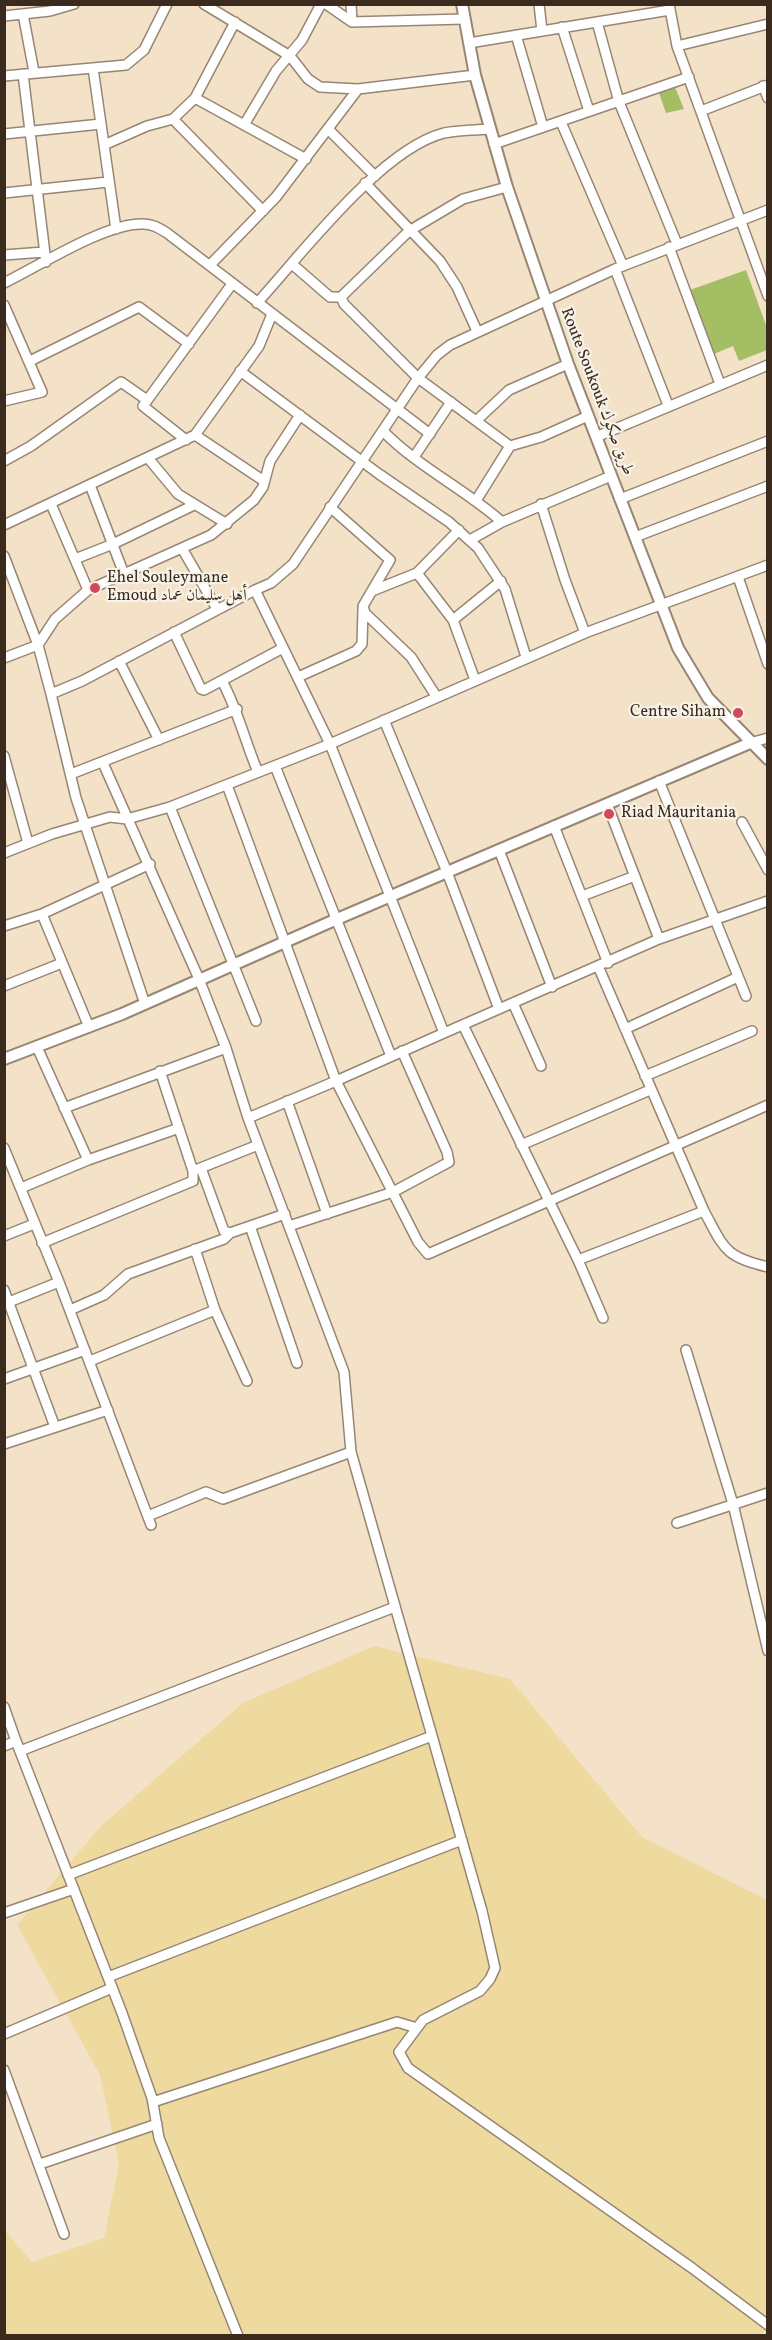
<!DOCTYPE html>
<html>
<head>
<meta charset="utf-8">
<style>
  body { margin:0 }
  #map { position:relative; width:772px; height:2340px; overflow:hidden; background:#f3e1c8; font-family:Vollkorn,serif }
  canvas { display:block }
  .frame { position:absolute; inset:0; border:6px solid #3b2a1e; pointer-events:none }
</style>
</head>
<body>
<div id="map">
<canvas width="772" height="2340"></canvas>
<div class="frame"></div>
</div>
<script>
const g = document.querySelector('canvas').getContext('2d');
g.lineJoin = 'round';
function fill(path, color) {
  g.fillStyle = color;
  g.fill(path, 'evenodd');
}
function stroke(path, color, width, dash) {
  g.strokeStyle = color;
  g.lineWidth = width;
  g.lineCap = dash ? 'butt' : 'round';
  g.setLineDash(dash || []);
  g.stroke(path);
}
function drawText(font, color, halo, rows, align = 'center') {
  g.font = font + ' Vollkorn,Amiri,serif';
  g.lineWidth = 4.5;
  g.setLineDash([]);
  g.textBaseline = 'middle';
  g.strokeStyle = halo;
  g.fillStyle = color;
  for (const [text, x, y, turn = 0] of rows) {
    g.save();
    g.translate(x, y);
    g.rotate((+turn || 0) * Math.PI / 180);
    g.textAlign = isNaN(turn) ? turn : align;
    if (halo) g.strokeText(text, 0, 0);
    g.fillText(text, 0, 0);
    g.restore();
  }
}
fill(new Path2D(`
  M 675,87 L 684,109 L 666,113 L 658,90 Z
  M 746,270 L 767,328 L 767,350 L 739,361 L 733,346 L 714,354 L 690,290 Z`), '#a4be64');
fill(new Path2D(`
  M 374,1646 L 510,1679 L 642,1837 L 767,1900 L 767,2332 L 747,2336 L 5,2335 L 4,2230 L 32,2262 L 104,2238 L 119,2164 L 100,2075 L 17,1925 L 101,1826 L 243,1703 Z`), '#eeda9e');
const minor = new Path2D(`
  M 204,4 L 290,56 L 308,79 L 320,87 L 358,89 L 475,75
  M 326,4 L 352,22 L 464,19
  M 351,4 L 352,22
  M 539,4 L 542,31
  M 669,4 L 677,46 L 768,296
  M 23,14 L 34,72
  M 4,16 L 50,11 L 74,4
  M 597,22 L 619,102 L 677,244
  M 562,27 L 589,111
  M 516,35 L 543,127
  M 469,43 L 670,10
  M 677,46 L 768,24
  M 93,68 L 116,229
  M 23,74 L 46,262
  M 4,76 L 126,65 L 144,50 L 167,4
  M 763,86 L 768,98
  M 195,98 L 306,159
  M 701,111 L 768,85
  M 173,119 L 263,211
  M 561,122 L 623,266
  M 244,125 L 276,71 L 302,40 L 321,4
  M 328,129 L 375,176
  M 4,134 L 101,124
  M 494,144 L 689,77
  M 104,145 L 147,126 L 173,119 L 195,98 L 235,22
  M 365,183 L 440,261 L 457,287 L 477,331
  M 4,193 L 108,182
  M 669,247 L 720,384
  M 4,255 L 44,252
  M 292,264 L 330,297 L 341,297
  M 210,265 L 276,197 L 358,89
  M 615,269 L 668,405
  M 4,283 C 39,266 104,224 141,224 C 151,223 159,228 167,233 L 430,434
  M 341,297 L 344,304 L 418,378 L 510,446
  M 341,297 L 409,231 L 463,199 L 507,187
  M 257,303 C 301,255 381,149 444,133 C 458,130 475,130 490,129
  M 4,305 L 42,392 L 4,401
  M 30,361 L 139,307 L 189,344
  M 240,371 L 379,474 L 449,522 L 478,548 L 505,589 L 526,657
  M 476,421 L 509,390 L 568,364
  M 383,431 C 418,467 465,489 502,522
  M 195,435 L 264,481
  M 596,437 L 768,365
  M 186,440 L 143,406 L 232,284
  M 414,457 L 451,402
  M 148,458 L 178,494 L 227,524
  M 4,461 L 31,446 L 121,382 L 147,400
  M 90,485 L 124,574
  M 477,499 L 510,446 L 541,437 L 588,416
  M 620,499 L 768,441
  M 51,504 L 88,590
  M 541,504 L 565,580 L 585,633
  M 330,507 L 390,560 L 363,606 L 365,613 L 411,657 L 436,696
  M 4,525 L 195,435 L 259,346 L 272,314
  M 459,530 L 417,573 L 453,620 L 475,680
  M 635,537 L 768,486
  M 470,540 L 502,522 L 611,476
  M 183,550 L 217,609
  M 4,556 L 38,645
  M 75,559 L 113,544 L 194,505
  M 738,577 L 768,664
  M 372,591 L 417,573
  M 453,620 L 501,581
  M 174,632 L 201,689 L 204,690 L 283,648
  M 38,645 L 55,619 L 88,590 L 211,535 L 254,500 L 263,487 L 270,461 L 300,415
  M 4,658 L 38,645 L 51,694 L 82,681 L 255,590
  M 119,661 L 159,740
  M 298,677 L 356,651 L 362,644 L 363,609
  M 222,681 C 238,710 245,742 258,772
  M 51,694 L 76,798 L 145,1004
  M 384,720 L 447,872 L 499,1009
  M 750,743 L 768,738
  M 4,756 L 28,843
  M 103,763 L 199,979 L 226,1048 L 248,1118 L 336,1081 L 418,1242 L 428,1254 L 768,1105
  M 275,766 L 391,1056
  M 71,774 L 237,709
  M 659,781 L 746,996
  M 227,785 L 336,1081 L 444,1033 L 330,744 L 255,590 L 271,583 L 293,564 L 418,378 L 437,355 L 450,345 L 615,269 L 768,210
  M 607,804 L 659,939
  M 170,807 L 256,1021
  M 742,822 L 768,870
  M 554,826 L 608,963
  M 499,850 L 552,987
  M 4,853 L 52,834 L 110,817 L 127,819 L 170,807 L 330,744 L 585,633 L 768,565
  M 582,896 L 635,876
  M 42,914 L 89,1027
  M 4,926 L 42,914 L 150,864
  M 4,986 L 62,963
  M 513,1003 L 541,1066
  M 463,1025 L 578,1260 L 603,1318
  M 625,1029 L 738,977
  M 444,1033 L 659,939 L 768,901
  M 37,1047 L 88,1160
  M 645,1076 L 752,1031
  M 287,1101 L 327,1214
  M 64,1108 L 226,1048
  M 248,1118 L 344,1372 L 351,1452 L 482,1911 L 495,1968 L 490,1979 L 480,1991 L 423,2020 L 399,2052 L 408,2068 L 692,2268 L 768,2325
  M 521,1145 L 650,1090
  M 4,1148 L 59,1282 L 151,1525
  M 201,1168 L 224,1231 L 230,1233 L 285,1214
  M 198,1169 L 258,1145
  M 21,1188 L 88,1160 L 179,1128
  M 704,1211 C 724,1248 724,1257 768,1267
  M 250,1226 L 297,1363
  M 289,1226 L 393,1192 L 449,1162 L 447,1152 L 402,1051
  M 4,1236 L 34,1224
  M 42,1243 L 193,1181 L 193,1171 L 160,1071
  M 195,1249 L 215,1310 L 247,1381
  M 578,1260 L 704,1211 L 598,966
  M 4,1290 L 55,1427
  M 4,1304 L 59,1282
  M 70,1310 L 104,1295 L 128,1274 L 224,1239 L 230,1233
  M 686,1350 L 733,1504 L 768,1651
  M 90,1361 L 215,1310
  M 4,1379 L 85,1350
  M 4,1444 L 108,1410
  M 148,1516 L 206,1492 L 223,1499 L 351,1452
  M 677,1523 L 768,1493
  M 4,1707 L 16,1741 L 4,1746
  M 16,1741 L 122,2013 L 152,2098 L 159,2138 L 238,2336
  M 20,1751 L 395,1607
  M 68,1875 L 432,1736
  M 4,1913 L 74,1889
  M 108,1977 L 462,1840
  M 4,2034 L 112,1988
  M 4,2070 L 64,2234
  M 153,2102 L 397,2022 L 417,2028
  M 40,2164 L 157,2124`);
const tertiary = new Path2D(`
  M 462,4 L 475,75 L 507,187 L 568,364 L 678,648 L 708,698 L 768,759
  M 4,1059 L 122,1014 L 337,919 L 750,743`);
stroke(minor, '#978673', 12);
stroke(tertiary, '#978673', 14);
stroke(minor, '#fff', 9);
stroke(tertiary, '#fff', 10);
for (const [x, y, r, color] of [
  [95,588,6,"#d1495b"],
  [738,713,6,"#d1495b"],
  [609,814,6,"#d1495b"]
]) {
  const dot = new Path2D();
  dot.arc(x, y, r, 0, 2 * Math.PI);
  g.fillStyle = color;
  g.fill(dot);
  stroke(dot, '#f7f3e8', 2);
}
drawText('16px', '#3b2a1e', '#f7f3e8', [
  ["Route Soukouk طريق صكوك",596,392,69]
]);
drawText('16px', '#3b2a1e', '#f7f3e8', [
  ["Ehel Souleymane",107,579],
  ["Emoud أهل سليمان عماد",107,597],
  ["Centre Siham",726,713,"right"],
  ["Riad Mauritania",621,814]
], 'left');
</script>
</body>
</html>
